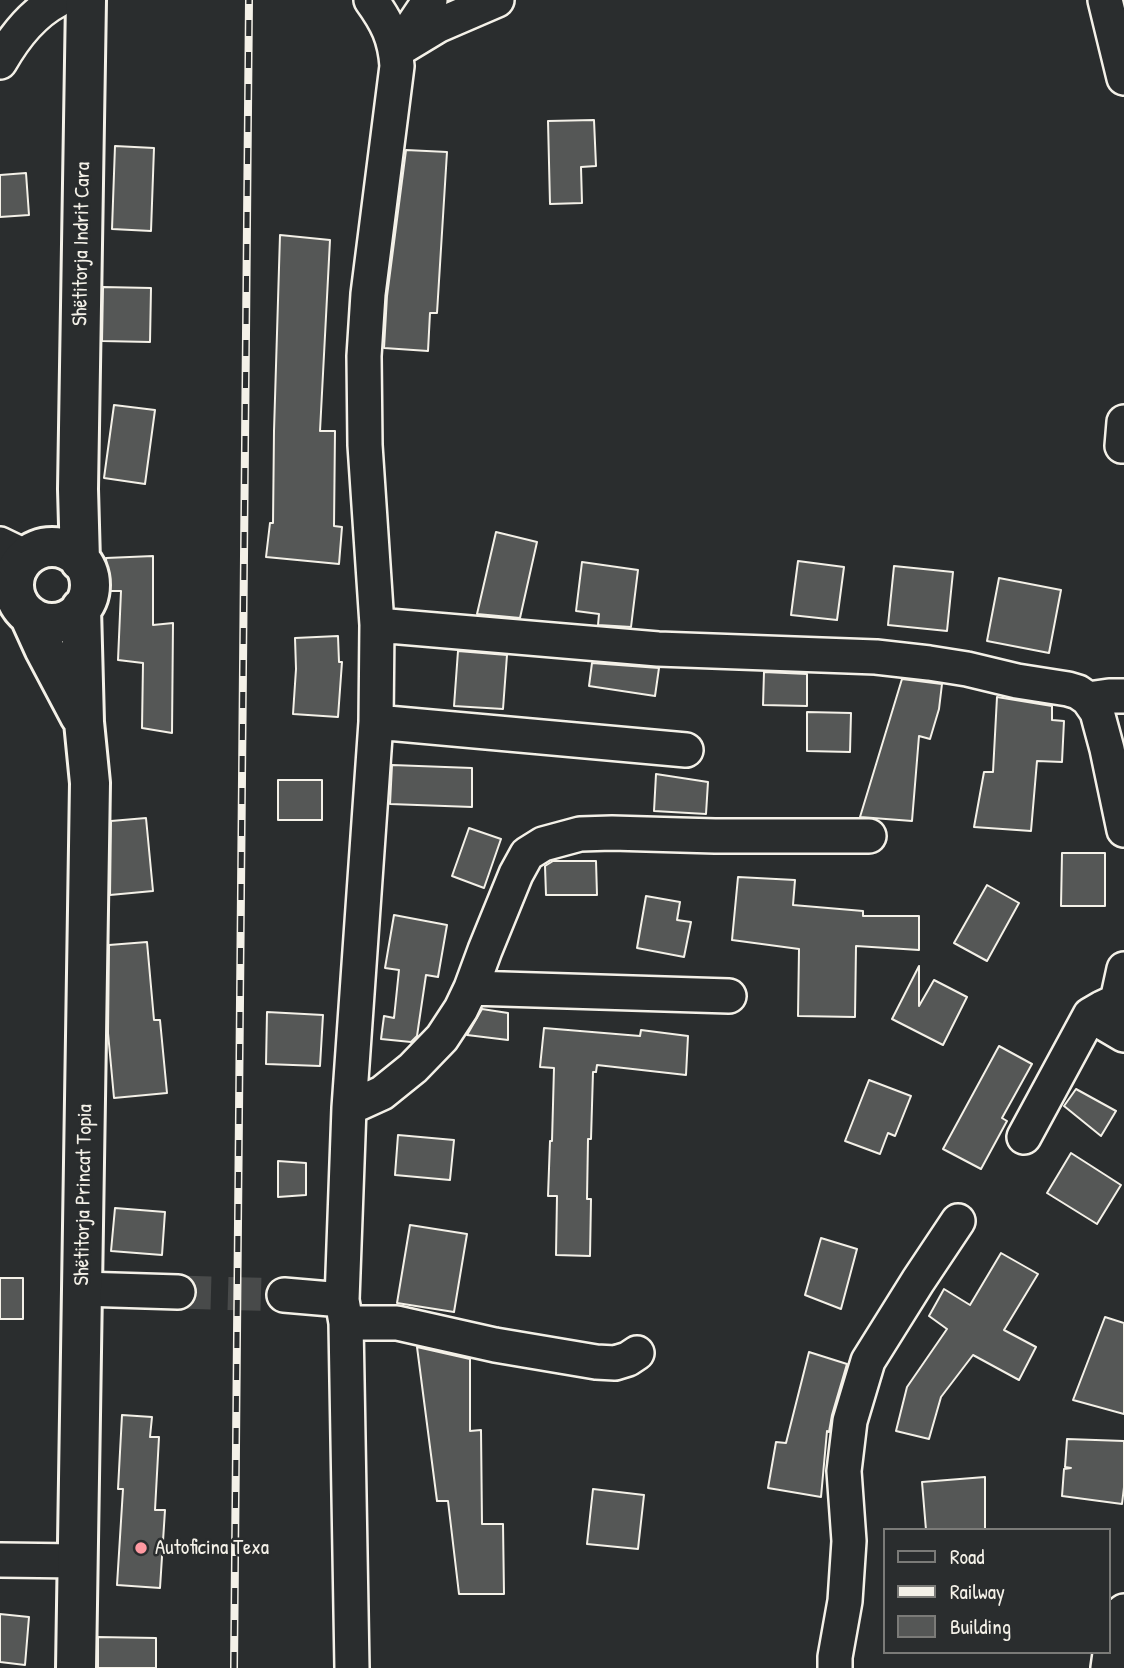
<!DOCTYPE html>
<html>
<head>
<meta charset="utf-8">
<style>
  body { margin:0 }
  #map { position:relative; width:1124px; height:1668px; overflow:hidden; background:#2a2d2e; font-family:"Patrick Hand",sans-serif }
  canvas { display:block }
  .legend { position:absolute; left:883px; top:1528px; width:228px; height:126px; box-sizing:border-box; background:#2a2d2e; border:2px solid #7b7b78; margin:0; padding:9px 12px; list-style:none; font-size:21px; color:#f4f1e8 }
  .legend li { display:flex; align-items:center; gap:14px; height:35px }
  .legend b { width:35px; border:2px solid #7b7b78 }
</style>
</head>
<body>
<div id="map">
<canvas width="1124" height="1668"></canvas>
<ul class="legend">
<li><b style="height:9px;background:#2a2d2e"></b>Road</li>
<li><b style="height:9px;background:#f4f1e8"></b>Railway</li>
<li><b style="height:19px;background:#555756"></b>Building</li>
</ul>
</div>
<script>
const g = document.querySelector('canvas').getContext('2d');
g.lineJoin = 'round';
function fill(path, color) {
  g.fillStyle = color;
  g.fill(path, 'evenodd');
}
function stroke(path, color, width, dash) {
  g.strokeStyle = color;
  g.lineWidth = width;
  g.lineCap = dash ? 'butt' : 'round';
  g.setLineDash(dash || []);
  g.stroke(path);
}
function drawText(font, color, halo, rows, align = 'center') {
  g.font = font + ' "Patrick Hand",sans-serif';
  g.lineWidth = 5;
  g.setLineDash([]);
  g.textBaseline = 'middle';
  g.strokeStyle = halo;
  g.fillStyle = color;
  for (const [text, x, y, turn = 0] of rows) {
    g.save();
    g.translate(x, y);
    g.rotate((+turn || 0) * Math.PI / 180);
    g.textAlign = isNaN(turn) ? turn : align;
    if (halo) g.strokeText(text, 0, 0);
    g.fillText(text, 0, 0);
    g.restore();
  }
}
const building = new Path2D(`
  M 594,120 L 596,166 L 581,167 L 582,203 L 550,204 L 548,121 Z
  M 115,146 L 154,148 L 151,231 L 112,229 Z
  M 406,150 L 447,152 L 437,313 L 430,313 L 428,351 L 384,348 L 387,296 Z
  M 26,173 L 29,215 L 0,217 L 0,175 Z
  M 280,235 L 330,240 L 320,431 L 335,431 L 334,526 L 342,527 L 339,564 L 266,557 L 270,523 L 273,523 L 274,431 Z
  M 103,287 L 151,288 L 150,342 L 102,341 Z
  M 114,405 L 155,410 L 145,484 L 104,478 Z
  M 496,532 L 537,542 L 520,618 L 477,614 Z
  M 153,556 L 153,625 L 173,623 L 172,733 L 142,728 L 143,663 L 118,660 L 121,591 L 108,591 L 106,558 Z
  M 798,561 L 844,567 L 837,620 L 791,615 Z
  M 582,562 L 638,570 L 631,627 L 598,625 L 599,614 L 576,611 Z
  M 894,566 L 953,572 L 947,631 L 888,625 Z
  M 999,578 L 1061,590 L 1049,653 L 987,641 Z
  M 338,636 L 339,662 L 342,662 L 338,717 L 293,714 L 296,669 L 295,638 Z
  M 458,651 L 507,655 L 503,709 L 454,706 Z
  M 592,663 L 659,668 L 655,696 L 589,686 Z
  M 764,672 L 807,674 L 807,706 L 763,705 Z
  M 902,679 L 942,684 L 939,709 L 930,739 L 919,736 L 912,821 L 860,817 Z
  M 997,697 L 1052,706 L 1052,720 L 1064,721 L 1062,762 L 1037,761 L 1031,831 L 974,827 L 984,772 L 993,772 Z
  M 807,712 L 851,713 L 850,752 L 807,751 Z
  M 392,765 L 472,768 L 472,807 L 390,804 Z
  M 656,774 L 708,782 L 706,814 L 654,811 Z
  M 278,780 L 322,780 L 322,820 L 278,820 Z
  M 146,818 L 153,891 L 110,895 L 111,821 Z
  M 469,828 L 501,839 L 484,888 L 452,876 Z
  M 1062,853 L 1105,853 L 1105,906 L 1061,906 Z
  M 553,861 L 596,861 L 597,895 L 546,895 L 545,866 Z
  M 738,877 L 795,880 L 793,905 L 863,911 L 863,916 L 919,916 L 919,950 L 856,946 L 855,1017 L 798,1016 L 799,949 L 732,940 Z
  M 987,885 L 1019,903 L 987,961 L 954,943 Z
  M 646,896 L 680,902 L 677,920 L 691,922 L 684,957 L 637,948 Z
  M 394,915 L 447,925 L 438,977 L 426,975 L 417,1036 L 411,1042 L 381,1039 L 384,1016 L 394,1018 L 399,970 L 385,968 Z
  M 147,942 L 154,1020 L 160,1020 L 167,1093 L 114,1098 L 108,1033 L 109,945 Z
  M 919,966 L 919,1006 L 934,980 L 967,997 L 943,1045 L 892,1019 Z
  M 482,1009 L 508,1013 L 508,1040 L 467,1035 Z
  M 267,1012 L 323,1015 L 320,1066 L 266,1064 Z
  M 544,1028 L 640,1036 L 641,1030 L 688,1036 L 686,1075 L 597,1065 L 596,1072 L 593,1072 L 591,1139 L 588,1139 L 587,1199 L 591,1199 L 590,1256 L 556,1255 L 557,1196 L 548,1196 L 550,1141 L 552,1141 L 554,1068 L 540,1067 Z
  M 999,1046 L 1032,1064 L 1002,1118 L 1007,1121 L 981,1169 L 943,1149 Z
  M 869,1080 L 911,1096 L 895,1136 L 888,1133 L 880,1154 L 845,1141 Z
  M 1076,1089 L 1116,1111 L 1101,1136 L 1064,1106 Z
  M 398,1135 L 454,1140 L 450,1180 L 395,1175 Z
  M 1071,1153 L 1121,1185 L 1097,1224 L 1047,1193 Z
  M 278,1161 L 306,1163 L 306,1195 L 278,1197 Z
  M 115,1208 L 165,1212 L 162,1255 L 111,1251 Z
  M 410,1225 L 467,1234 L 454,1312 L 397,1303 Z
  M 821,1238 L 857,1249 L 841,1309 L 805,1295 Z
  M 1001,1253 L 1038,1274 L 1004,1330 L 1036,1347 L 1019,1380 L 973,1355 L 941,1397 L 929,1439 L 896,1431 L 907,1387 L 947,1329 L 929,1316 L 944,1289 L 970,1305 Z
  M 0,1278 L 23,1278 L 23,1319 L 0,1319 Z
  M 1105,1317 L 1124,1323 L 1124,1414 L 1073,1400 Z
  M 417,1347 L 470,1359 L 470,1431 L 481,1430 L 482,1524 L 503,1524 L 504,1594 L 459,1594 L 448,1501 L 437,1501 Z
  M 809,1352 L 847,1364 L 832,1415 L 829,1432 L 827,1431 L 821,1497 L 768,1488 L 776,1442 L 786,1443 Z
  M 122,1415 L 152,1417 L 150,1437 L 159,1437 L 155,1510 L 165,1510 L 160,1588 L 117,1585 L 123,1489 L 118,1489 Z
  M 1067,1439 L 1124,1441 L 1124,1487 L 1122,1504 L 1062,1496 L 1064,1469 L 1071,1468 L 1065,1467 Z
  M 985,1477 L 985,1530 L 926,1530 L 922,1482 Z
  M 593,1489 L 644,1495 L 638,1549 L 587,1544 Z
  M 0,1614 L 29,1617 L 25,1665 L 0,1662 Z
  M 98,1637 L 156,1638 L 156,1668 L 98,1668 Z`);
fill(building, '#555756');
stroke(building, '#f4f1e8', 2);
stroke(new Path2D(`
  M 178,1292 L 284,1295`), '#484a4a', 33, [33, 17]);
const minor = new Path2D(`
  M 1105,0 L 1124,78
  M 401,43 L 430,0
  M 396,51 L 439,25 L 497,0
  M 0,62 C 13,39 33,13 58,0
  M 1122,446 L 1124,422
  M 0,544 L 27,557
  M 0,579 L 16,597
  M 377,625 L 658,649 L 876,657 L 929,663 L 967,669 L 1017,681 L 1068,689 L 1078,692 L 1088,699 L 1097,712 L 1107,749 L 1124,830
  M 1088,699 L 1109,696 L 1124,696
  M 376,722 L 686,750
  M 1124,969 L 1117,1001 L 1102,1008 L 1090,1015 L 1124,1035
  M 471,988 L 729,996
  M 349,1108 L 382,1093 L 413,1068 L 442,1038 L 461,1009 L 471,988 L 485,950 L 516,874 L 527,854 L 543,844 L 580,834 L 612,833 L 715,836 L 869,836
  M 1024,1137 L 1090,1015
  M 82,1289 L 178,1292
  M 284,1295 L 342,1300
  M 346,1323 L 397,1323 L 495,1345 L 596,1362 L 615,1363 L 628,1359 L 637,1353
  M 0,1560 L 78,1561
  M 352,1668 L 346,1323 L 342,1300 L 349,1108 L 376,722 L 377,625 L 365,445 L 364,356 L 368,294 L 397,66 C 395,38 387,22 371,0
  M 835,1668 L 835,1657 L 845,1601 L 849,1541 L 844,1471 L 850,1421 L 868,1361 L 918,1281 L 958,1221
  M 1108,1668 L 1115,1618 L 1124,1611`);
const major = new Path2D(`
  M14 585a38 38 0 1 1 76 0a38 38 0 1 1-76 0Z
  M 80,561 L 78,489 L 86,0
  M 29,615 L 44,648 L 80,716
  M 76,1668 L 90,783 L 84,722 L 81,608`);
stroke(minor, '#f4f1e8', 38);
stroke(major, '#f4f1e8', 44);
stroke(minor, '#2a2d2e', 33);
stroke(major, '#2a2d2e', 38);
const rail = new Path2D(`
  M 234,1668 L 249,0`);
stroke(rail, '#f4f1e8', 8);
stroke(rail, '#2a2d2e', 5, [16]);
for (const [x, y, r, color] of [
  [141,1548,7,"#ff9aa2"]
]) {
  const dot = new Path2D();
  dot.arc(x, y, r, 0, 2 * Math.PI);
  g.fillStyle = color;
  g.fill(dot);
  stroke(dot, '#2a2d2e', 2.5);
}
drawText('21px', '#f4f1e8', '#2a2d2e', [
  ["Shëtitorja Indrit Cara",82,244,-89],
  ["Shëtitorja Princat Topia",84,1195,-89]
]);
drawText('21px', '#f4f1e8', '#2a2d2e', [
  ["Autoficina Texa",155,1548]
], 'left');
</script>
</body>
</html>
